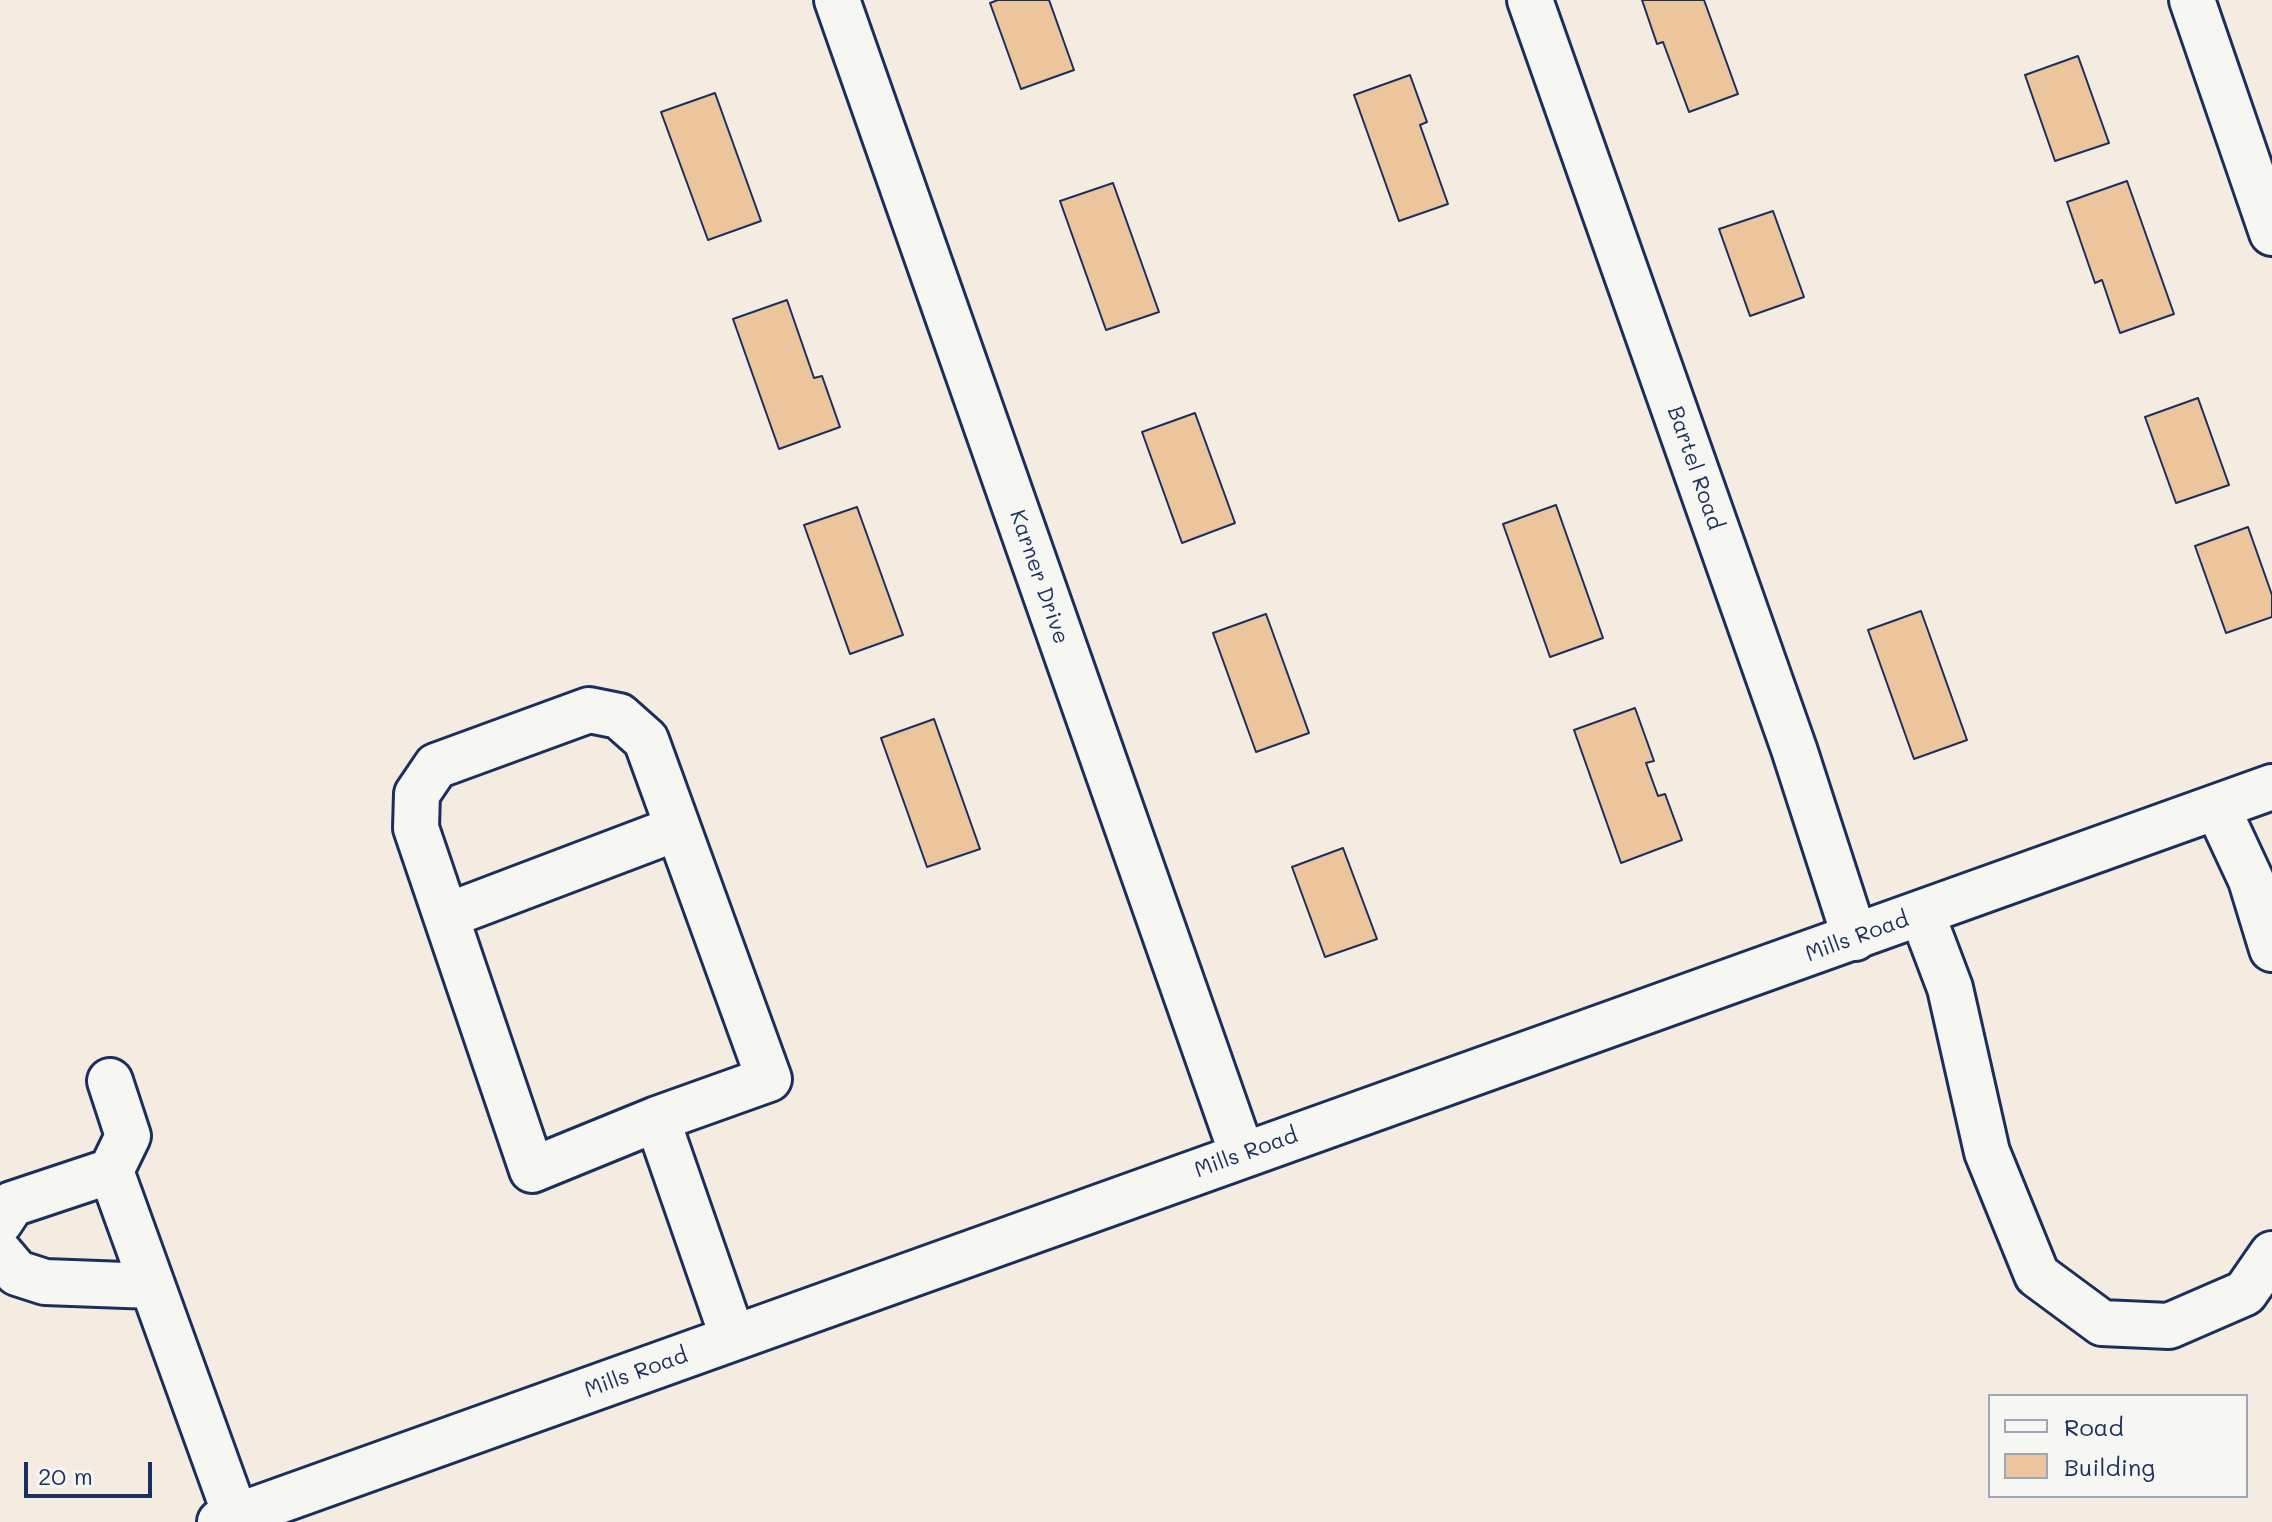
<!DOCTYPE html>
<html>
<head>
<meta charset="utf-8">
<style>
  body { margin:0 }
  #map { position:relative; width:2272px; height:1522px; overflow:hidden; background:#f4ece1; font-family:Mali,sans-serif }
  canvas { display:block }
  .legend { position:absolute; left:1988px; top:1394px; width:260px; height:104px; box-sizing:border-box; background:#f6f6f2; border:2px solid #9ea6b7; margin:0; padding:10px 14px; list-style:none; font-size:24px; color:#1b2f5e }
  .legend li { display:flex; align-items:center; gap:16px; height:40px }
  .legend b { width:40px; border:2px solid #9ea6b7 }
  .scale { position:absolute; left:24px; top:1462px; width:128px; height:36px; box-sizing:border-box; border:4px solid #1b2f5e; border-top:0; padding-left:10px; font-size:24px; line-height:28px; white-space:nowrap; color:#1b2f5e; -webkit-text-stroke:6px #f6f6f2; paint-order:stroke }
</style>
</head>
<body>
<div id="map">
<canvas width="2272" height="1522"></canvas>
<ul class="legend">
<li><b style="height:10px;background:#f6f6f2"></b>Road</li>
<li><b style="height:22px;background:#ecc59c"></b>Building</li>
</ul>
<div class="scale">20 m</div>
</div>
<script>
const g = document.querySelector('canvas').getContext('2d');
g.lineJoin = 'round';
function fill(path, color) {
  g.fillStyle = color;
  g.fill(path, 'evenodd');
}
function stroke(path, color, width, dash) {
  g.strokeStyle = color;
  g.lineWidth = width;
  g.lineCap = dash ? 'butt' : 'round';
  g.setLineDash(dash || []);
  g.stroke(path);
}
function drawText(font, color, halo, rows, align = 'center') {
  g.font = font + ' Mali,sans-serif';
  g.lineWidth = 6;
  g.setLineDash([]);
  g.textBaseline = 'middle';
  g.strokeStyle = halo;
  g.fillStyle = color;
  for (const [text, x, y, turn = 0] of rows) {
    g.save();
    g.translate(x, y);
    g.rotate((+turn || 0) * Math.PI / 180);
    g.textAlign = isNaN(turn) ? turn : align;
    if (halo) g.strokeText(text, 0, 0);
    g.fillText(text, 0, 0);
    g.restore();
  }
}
const building = new Path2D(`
  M 998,0 L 1049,0 L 1074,70 L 1021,89 L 990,3 Z
  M 1642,0 L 1704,0 L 1738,94 L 1689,112 L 1663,42 L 1657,44 Z
  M 2078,56 L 2109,143 L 2055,161 L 2025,75 Z
  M 1410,75 L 1427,122 L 1420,125 L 1448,204 L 1399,221 L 1354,95 Z
  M 715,93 L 761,221 L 708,240 L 661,112 Z
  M 2127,181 L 2174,314 L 2120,333 L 2102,280 L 2095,283 L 2067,202 Z
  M 1113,183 L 1159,312 L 1106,330 L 1060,201 Z
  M 1773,211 L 1804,297 L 1750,316 L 1719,229 Z
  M 787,300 L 814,378 L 822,376 L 840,427 L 779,449 L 733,319 Z
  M 2198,398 L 2229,485 L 2176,503 L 2145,417 Z
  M 1195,413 L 1235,523 L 1182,543 L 1142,432 Z
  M 1556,505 L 1603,638 L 1550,657 L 1503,524 Z
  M 857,507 L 903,635 L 850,654 L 804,525 Z
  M 2248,527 L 2272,595 L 2272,617 L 2226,633 L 2195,546 Z
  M 1921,611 L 1967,740 L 1914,759 L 1868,630 Z
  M 1266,614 L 1309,733 L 1256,752 L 1213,633 Z
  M 1635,708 L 1654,761 L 1646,763 L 1658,796 L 1665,794 L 1682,840 L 1621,863 L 1574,730 Z
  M 934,719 L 980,849 L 927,867 L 881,738 Z
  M 1343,848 L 1377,939 L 1325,957 L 1292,867 Z`);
fill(building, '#ecc59c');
stroke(building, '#1b2f5e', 2);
const minor = new Path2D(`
  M 837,0 L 1242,1154
  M 1530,0 L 1794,749 L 1855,938
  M 2192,0 L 2272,233
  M 2217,807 L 2251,880 L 2272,949
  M 1922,914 L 1950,988 L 1987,1152 L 2037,1275 L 2102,1323 L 2169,1326 L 2245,1293 L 2272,1254
  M 446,916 L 678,828
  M 110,1081 L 128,1136 L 111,1171 L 236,1517
  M 657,1119 L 532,1170 L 416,828 L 417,794 L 436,766 L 589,710 L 619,716 L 646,740 L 769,1079 L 657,1119 L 733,1338
  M 0,1222 L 12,1204 L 111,1171
  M 0,1253 L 17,1273 L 45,1282 L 152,1286
  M 220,1522 L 2272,787`);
stroke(minor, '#1b2f5e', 50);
stroke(minor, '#f6f6f2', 44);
drawText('22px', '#1b2f5e', '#f6f6f2', [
  ["Bartel Road",1695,468,71],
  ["Karner Drive",1039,577,71],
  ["Mills Road",1857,937,-20],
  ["Mills Road",1246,1153,-20],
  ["Mills Road",636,1373,-20]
]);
</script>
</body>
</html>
